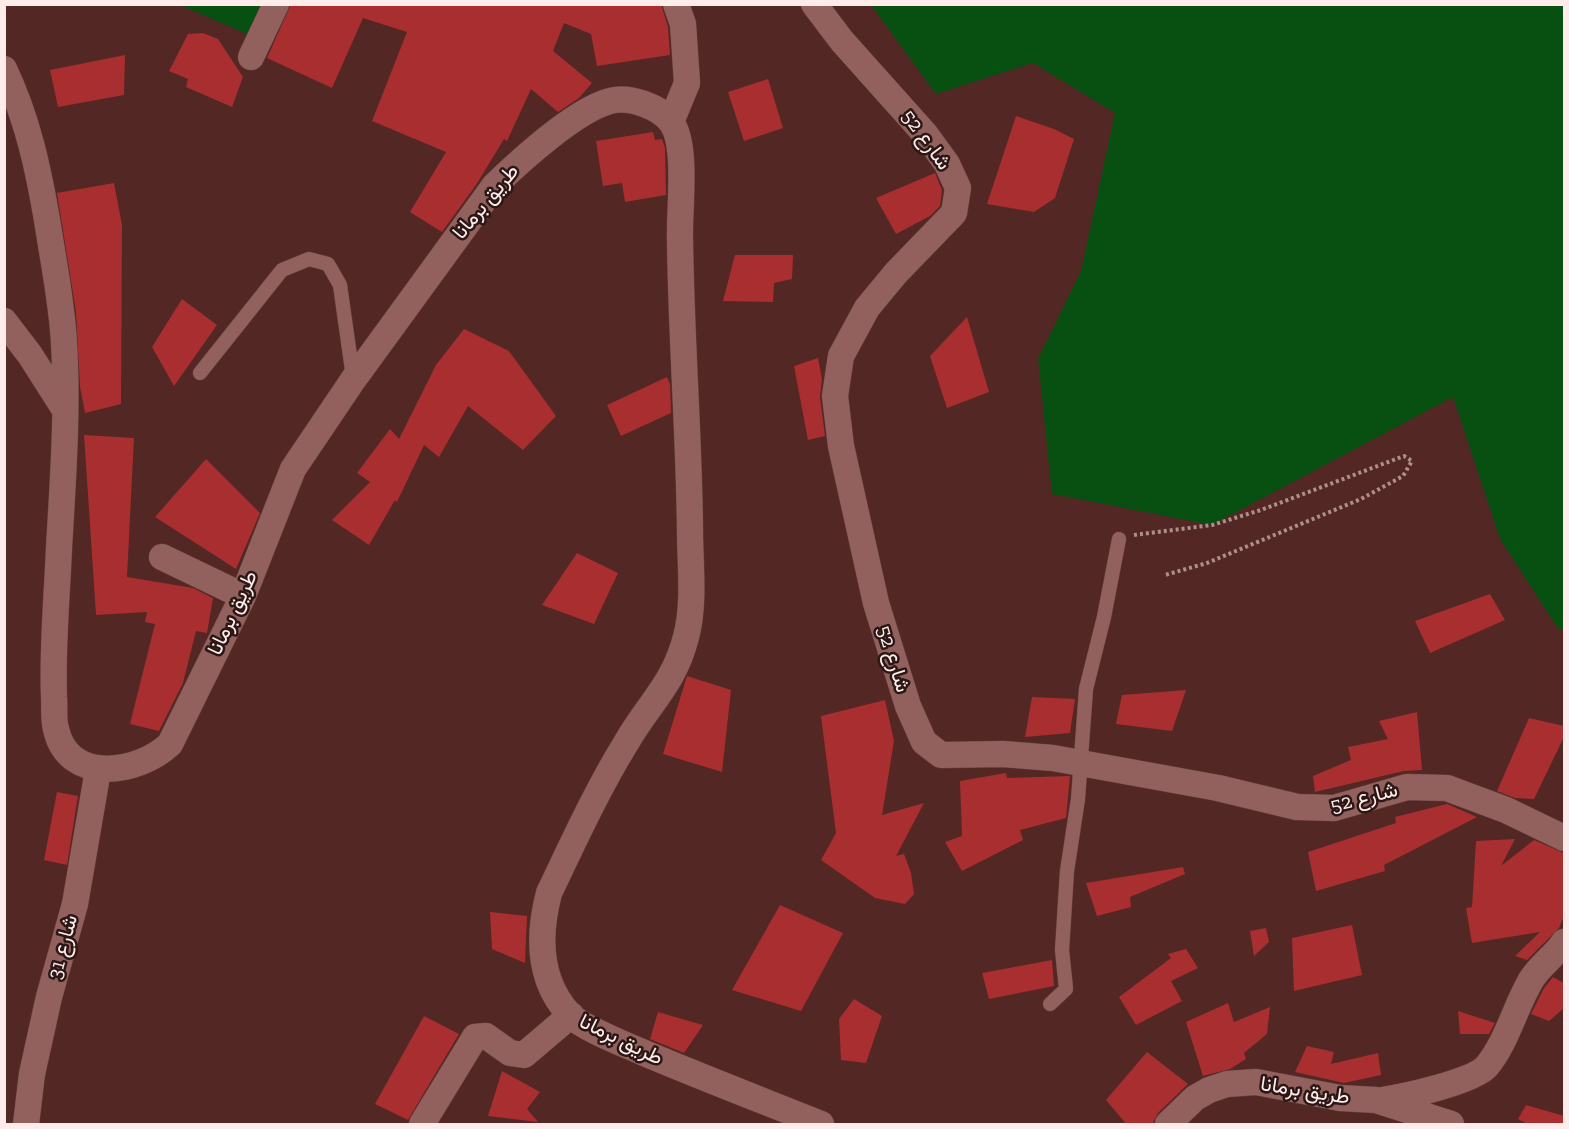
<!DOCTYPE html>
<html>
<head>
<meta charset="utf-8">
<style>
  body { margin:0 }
  #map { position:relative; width:1569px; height:1129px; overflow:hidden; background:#532724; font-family:"Zilla Slab",serif }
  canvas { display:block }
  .frame { position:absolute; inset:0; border:6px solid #feecea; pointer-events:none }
</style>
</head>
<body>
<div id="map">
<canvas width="1569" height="1129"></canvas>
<div class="frame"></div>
</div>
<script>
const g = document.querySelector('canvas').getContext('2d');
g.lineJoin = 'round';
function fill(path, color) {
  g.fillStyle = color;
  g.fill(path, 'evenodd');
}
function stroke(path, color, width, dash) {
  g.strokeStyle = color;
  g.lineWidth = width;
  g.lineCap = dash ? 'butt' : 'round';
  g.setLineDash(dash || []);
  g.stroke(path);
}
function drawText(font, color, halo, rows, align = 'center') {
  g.font = font + ' "Zilla Slab",Vazirmatn,serif';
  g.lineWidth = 5;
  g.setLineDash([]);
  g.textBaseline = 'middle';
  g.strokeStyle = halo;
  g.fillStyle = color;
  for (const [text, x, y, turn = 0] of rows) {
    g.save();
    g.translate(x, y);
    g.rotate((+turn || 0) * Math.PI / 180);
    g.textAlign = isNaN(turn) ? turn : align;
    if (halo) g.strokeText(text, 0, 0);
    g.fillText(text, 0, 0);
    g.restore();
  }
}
fill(new Path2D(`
  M 180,5 L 282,5 L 261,40 Z
  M 871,5 L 1564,5 L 1564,630 L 1557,627 L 1500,539 L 1453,397 L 1212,525 L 1052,494 L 1038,359 L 1081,271 L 1115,113 L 1033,63 L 936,94 Z`), '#084f12');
fill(new Path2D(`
  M 291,4 L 661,4 L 668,27 L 670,55 L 597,66 L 591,34 L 564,23 L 553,51 L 592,83 L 579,98 L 558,112 L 531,89 L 507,141 L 504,139 L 476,185 L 442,232 L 410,212 L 446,152 L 372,121 L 407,32 L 363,18 L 332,88 L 267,58 Z
  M 203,33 L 218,39 L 243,77 L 232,107 L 186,87 L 188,79 L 169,71 L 188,34 Z
  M 125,55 L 124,95 L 58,107 L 50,70 Z
  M 768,79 L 783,128 L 744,141 L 728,92 Z
  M 1016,116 L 1054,129 L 1074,139 L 1055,198 L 1034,212 L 987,204 Z
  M 653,132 L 655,140 L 662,139 L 665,148 L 666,195 L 625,202 L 622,183 L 603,186 L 596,141 Z
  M 935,173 L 942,190 L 940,206 L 930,216 L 896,234 L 876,198 Z
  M 114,183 L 122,225 L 121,404 L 85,413 L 80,387 L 76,312 L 57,193 Z
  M 735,255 L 793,255 L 792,279 L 774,283 L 773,302 L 723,301 Z
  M 182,299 L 217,325 L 174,386 L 152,347 Z
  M 967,317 L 989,392 L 947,408 L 930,356 Z
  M 464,329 L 509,351 L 556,416 L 523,450 L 468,406 L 439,457 L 424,445 L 397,502 L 395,500 L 369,545 L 332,520 L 370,482 L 357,473 L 390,429 L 399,439 L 436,365 Z
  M 818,358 L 822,379 L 820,397 L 825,436 L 808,440 L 794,366 Z
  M 667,377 L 670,384 L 671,413 L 621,436 L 607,405 Z
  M 84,435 L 134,438 L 127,577 L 193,588 L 213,598 L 207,633 L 196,631 L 183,683 L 159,731 L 130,724 L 155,624 L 145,622 L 147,612 L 96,615 Z
  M 206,459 L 260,513 L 236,569 L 155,517 Z
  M 577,553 L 618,573 L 594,624 L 542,605 Z
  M 1490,594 L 1505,620 L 1430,653 L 1415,621 Z
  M 687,676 L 731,690 L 722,772 L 663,754 Z
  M 1186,690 L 1172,731 L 1116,724 L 1122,695 Z
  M 1032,697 L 1075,699 L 1070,733 L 1025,737 Z
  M 885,700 L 894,741 L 882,815 L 924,803 L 896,856 L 904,854 L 911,873 L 914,894 L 905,904 L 875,898 L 821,860 L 836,833 L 821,716 Z
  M 1417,712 L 1422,770 L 1404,771 L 1315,792 L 1313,776 L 1351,760 L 1348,747 L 1388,739 L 1379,721 Z
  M 1529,718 L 1564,726 L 1564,737 L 1534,799 L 1515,798 L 1497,791 Z
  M 1006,773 L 1007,778 L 1070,776 L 1066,818 L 1020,830 L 1023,840 L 962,871 L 945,842 L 962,836 L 960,781 Z
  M 57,792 L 78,796 L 67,865 L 44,860 Z
  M 1447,804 L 1477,817 L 1384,865 L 1385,871 L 1316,891 L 1308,852 L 1396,823 L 1395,817 Z
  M 1515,839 L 1501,866 L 1534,840 L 1564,853 L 1564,916 L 1559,928 L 1527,960 L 1515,956 L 1540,932 L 1472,943 L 1466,908 L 1472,907 L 1476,841 Z
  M 1183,867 L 1185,874 L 1130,897 L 1131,907 L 1097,916 L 1086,883 Z
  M 780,905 L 843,933 L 801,1011 L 732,990 Z
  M 490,912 L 527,916 L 525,963 L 492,949 Z
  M 1352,925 L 1362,975 L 1294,991 L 1292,938 Z
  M 1266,928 L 1269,942 L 1254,956 L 1250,931 Z
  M 1186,949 L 1198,968 L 1171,981 L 1182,1001 L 1136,1025 L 1119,997 L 1171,958 L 1168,954 Z
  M 1052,960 L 1054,986 L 989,999 L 982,973 Z
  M 1553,977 L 1564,983 L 1564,1004 L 1563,1009 L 1549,1021 L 1531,1014 L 1544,988 Z
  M 854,999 L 882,1016 L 866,1063 L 841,1060 L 839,1019 Z
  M 1228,1003 L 1234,1022 L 1270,1007 L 1267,1034 L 1244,1053 L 1246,1059 L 1230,1069 L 1203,1076 L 1186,1022 Z
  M 1458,1011 L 1495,1023 L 1489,1034 L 1460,1034 Z
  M 658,1012 L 703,1025 L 684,1053 L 650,1039 Z
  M 424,1016 L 459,1034 L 408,1120 L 375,1104 Z
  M 1307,1046 L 1334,1052 L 1331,1064 L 1378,1053 L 1381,1075 L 1344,1083 L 1295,1072 Z
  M 1147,1052 L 1188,1084 L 1158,1113 L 1152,1125 L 1127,1125 L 1106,1100 Z
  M 502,1071 L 540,1092 L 527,1109 L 538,1122 L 488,1116 Z
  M 1526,1105 L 1564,1116 L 1564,1125 L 1529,1125 L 1518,1119 Z`), '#a92e30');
const lane = new Path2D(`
  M 200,373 L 282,270 L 309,259 L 328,264 L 340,285 L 353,377
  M 1050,1004 L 1066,989 L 1062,950 L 1067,871 L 1078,799 L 1086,689 L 1104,617 L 1119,539`);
const street = new Path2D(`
  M 814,4 L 842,41 L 926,135 L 947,164 L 958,188 L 954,213 L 896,273 L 867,308 L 841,356 L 835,396 L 841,446 L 876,603 L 908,706 L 924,742 L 941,755 L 1003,754 L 1053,758 L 1218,788 L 1297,807 L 1334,808 L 1407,787 L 1447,788 L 1506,810 L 1564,838
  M 251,57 L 276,4
  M 4,69 C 28,119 39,172 48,226 C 54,265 62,304 64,343 C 68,411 63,480 59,548 C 57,597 52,648 54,697 C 55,707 53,719 56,729 C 68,784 137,775 170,744 L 243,596 L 293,469 L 353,380 L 495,185 C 521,160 576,110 610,101 C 629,96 659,106 671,122 C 688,144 679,210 680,238 C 681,336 689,433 690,530 C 690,564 695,604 686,637 C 674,684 649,703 626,743 C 597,790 573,843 549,893 C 538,935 538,980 569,1014 C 582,1028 624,1044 642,1052 C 701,1077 761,1100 821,1124
  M 671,122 L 687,83 L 683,24 L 676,4
  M 4,321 L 30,355 L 65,410
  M 162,557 L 243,596
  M 1382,1100 C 1403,1097 1473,1082 1487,1066 C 1507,1042 1515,1007 1531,980 C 1540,965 1555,956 1564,942
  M 26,1124 L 32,1074 L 49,997 L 75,904 L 98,770
  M 422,1124 L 475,1037 L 486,1036 L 510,1053 L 524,1055 L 571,1015
  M 1168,1124 L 1195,1098 L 1209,1090 L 1227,1084 L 1256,1082 L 1340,1098 L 1376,1100 L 1451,1124`);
stroke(lane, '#664342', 15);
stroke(street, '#664342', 27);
stroke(new Path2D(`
  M 1134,535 L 1212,525 L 1261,510 L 1404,456 L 1412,461 L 1403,476 L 1361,499 L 1207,563 L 1165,575`), '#ad8f8c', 4, [3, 3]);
stroke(lane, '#93615d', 14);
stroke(street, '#93615d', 26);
drawText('21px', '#feecea', '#2b1715', [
  ["شارع 52",926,140,54],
  ["طريق برمانا",486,202,-50],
  ["طريق برمانا",233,613,-65],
  ["شارع 52",893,659,73],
  ["شارع 52",1364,798,-14],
  ["شارع 31",63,947,-75],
  ["طريق برمانا",621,1040,26],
  ["طريق برمانا",1305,1091,9]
]);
</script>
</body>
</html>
